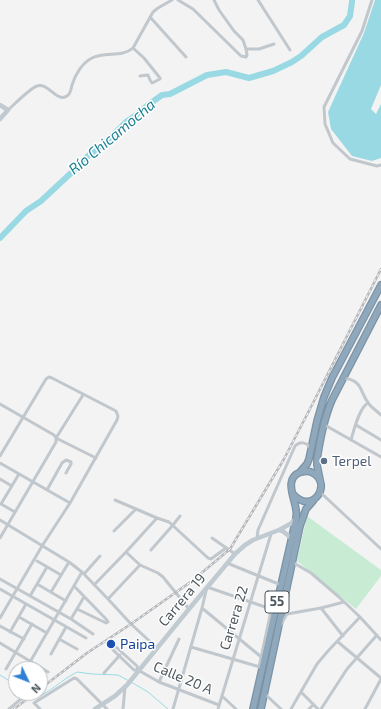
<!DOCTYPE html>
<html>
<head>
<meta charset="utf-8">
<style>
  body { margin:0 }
  #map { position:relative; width:381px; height:709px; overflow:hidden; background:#f4f3f3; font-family:"Exo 2",sans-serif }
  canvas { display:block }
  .north { position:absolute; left:8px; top:661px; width:40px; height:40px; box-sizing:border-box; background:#fff; border:1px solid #b7bcbf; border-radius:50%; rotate:133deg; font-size:11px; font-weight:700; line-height:16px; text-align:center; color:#4c575e }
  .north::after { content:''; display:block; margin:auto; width:14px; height:18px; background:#2e81d3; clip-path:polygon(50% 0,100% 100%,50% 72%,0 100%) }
</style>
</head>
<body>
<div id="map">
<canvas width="381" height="709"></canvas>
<div class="north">N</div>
</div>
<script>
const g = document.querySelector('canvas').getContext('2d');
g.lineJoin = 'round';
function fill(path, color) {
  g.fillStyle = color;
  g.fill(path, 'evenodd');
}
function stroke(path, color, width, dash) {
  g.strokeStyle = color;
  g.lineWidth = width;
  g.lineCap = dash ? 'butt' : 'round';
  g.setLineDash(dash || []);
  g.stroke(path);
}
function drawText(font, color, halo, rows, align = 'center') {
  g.font = font + ' "Exo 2",sans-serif';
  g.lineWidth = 3;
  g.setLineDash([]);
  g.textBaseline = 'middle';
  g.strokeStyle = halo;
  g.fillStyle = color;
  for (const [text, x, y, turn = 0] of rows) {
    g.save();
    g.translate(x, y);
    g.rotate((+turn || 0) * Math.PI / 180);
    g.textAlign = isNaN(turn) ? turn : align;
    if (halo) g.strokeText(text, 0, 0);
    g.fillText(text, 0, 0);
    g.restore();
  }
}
fill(new Path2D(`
  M 307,516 L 381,570 L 381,576 L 356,609 L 297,561 Z`), '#c7ecd3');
fill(new Path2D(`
  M 375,0 L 381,0 L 381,85 L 371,109 L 376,114 L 381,104 L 381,158 L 372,161 L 352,156 L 331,129 L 328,112 L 364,33 Z`), '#99d9e4');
stroke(new Path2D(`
  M 0,675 L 16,685
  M 131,682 L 148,692 L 168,709
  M 31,698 L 32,699 C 49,694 61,680 77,672 L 92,674 L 118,675 L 129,681`), '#99d9e4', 1);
stroke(new Path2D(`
  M 0,238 L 26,211 L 41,201 L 71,173 L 89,155 L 103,145 L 126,122 L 135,116 L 148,105 L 162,95 L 170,94 L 207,75 L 226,72 L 249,78 L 273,71 L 292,62 L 301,56 L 322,37 L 344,25 L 350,16 L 352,2 L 352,0`), '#99d9e4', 6);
const highway = new Path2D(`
  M 300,472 L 307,464 L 309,459 L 317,421 L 324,397 L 332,378 L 381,285
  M 320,480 L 317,465 L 317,460 C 320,439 324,419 332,400 L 381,305
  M 253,709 L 296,519 C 296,516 297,513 296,510 C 295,498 283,478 301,472 C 305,471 310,471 313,473 C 333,484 312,516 293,494
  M 261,709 L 300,526 L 306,509 L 313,501`);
stroke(highway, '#7b93a7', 8);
stroke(new Path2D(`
  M 178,0 L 193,9 L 241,56 L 246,57 L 247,55 L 246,49
  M 214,0 L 219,10 L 234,31 L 243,40 L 246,49 L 259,49 L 274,44
  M 258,0 L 290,50
  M 372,0 L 362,31 L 324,107 L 325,124 L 333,143 L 350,159 L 377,166 L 381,165
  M 150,17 L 186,57
  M 133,48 L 144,58 L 160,78 L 160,79 L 152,83 L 150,80 L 148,75 L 140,76
  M 8,110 C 15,104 29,89 37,86 C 48,82 57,103 67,96 C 71,94 71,88 72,85 C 75,75 82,63 92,58 C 105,51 122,58 133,48 L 153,12 L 158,8 L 172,0
  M 344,378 C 364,381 359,392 369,404 C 372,408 377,411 381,415
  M 0,404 L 54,435 L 56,438 L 96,458
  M 323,424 L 381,457
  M 356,425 L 381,440
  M 351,440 C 354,430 359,408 368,403
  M 0,456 L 46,379 L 49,377 L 52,378 L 116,411 L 118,416 L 117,420 L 70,503 L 42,546 L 0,618
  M 0,463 L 70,503
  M 0,479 L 12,486
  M 47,490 L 62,463 L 66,460 L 71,462 L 71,464 L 66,473
  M 320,492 L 381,549
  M 115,500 L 157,518 L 169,522 L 208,558 L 211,559 L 226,548
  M 1,504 L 19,474
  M 1,504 L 15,512
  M 0,520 L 69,562 L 82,572 L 108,599 L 131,624 L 157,648
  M 114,531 L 136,509
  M 0,538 L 56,442 L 56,438 L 83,395
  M 212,538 L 235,554
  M 257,538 L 258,530 L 295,446 C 300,441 307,442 310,448
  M 151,550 L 173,525 L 180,516
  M 126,552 L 140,565 L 158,573 L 163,577 L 189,609
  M 37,561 L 61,575
  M 292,562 L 311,573 L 339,597 L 360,617 L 381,640
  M 227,563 L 281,585
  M 84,574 L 100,556
  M 0,579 L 71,619 L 93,634
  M 37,584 L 66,601
  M 94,585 L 126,552 L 157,518
  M 74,586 L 106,619 L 108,622 L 106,623 L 104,622 L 77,609
  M 0,589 L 86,638
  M 51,592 L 69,562
  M 30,596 L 47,567
  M 108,599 L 140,565
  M 202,608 L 260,656
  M 321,608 L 343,636
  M 287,614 L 321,608 L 344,602
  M 19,617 L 47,633
  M 71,619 L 84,597
  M 0,626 L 24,639
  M 280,626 L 287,614 L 288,595
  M 10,632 L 26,604
  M 59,639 L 77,649
  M 338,642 L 381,678
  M 0,643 L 48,672
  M 191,647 L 260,667
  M 51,654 L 66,627
  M 6,669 L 32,624
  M 26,669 L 82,572
  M 138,670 L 137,666 L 116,647 L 113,647 L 113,650 L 134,670 L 138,670 L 159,682 L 219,705
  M 104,673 L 120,655
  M 159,682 L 179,639
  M 301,692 L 318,709
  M 265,694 L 281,709
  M 222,696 L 236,709
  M 9,709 L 27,694
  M 40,709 L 34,703 L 74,678 L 77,679 L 107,709
  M 123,709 L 125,687
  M 173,709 L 202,608 L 207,587 L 271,609 L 271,611 L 259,667
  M 218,709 L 271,534
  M 291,709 L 317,664 L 328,651 L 360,617
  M 309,709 L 313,705
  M 321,709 L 347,669 L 377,635
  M 365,709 L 381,679`), '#c0c7cd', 3);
stroke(new Path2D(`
  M 0,105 L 8,110 L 0,119
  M 279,530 L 284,532 L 292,539
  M 95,709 L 115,696 L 127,685 L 189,609 L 235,554 L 245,545 L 253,540 L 279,530 L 290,524 L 296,519`), '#c0cad1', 4.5);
stroke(highway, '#90a8bb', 5.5);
const rail = new Path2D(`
  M 40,689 L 87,653 L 131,624 L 192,581 L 230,549 L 284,459 L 313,403 L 381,269
  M 14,709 L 35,693`);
stroke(rail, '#b5b8bc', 2.5);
stroke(rail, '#fff', 1, [3]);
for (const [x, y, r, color] of [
  [324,461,4,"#5c6f8a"],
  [111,644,5,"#1a4fb4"]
]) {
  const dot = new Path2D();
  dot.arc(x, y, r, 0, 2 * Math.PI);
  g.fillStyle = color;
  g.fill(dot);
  stroke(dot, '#fff', 1.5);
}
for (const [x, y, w] of [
  [277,602,24]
]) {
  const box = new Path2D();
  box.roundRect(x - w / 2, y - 11, w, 22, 3);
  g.fillStyle = '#fff';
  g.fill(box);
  stroke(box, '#4c575e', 1);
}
drawText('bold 13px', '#4c575e', null, [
  ["55",277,602]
]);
drawText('14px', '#4e5e75', '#fff', [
  ["Terpel",332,461]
], 'left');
drawText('14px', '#4c575e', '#fff', [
  ["Carrera 19",182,600,-50],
  ["Carrera 22",234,618,-73],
  ["Calle 20 A",183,678,23]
]);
drawText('14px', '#164399', '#fff', [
  ["Paipa",120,644]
], 'left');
drawText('italic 15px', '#1b8293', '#fff', [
  ["Río Chicamocha",112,137,-40]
]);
</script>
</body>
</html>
